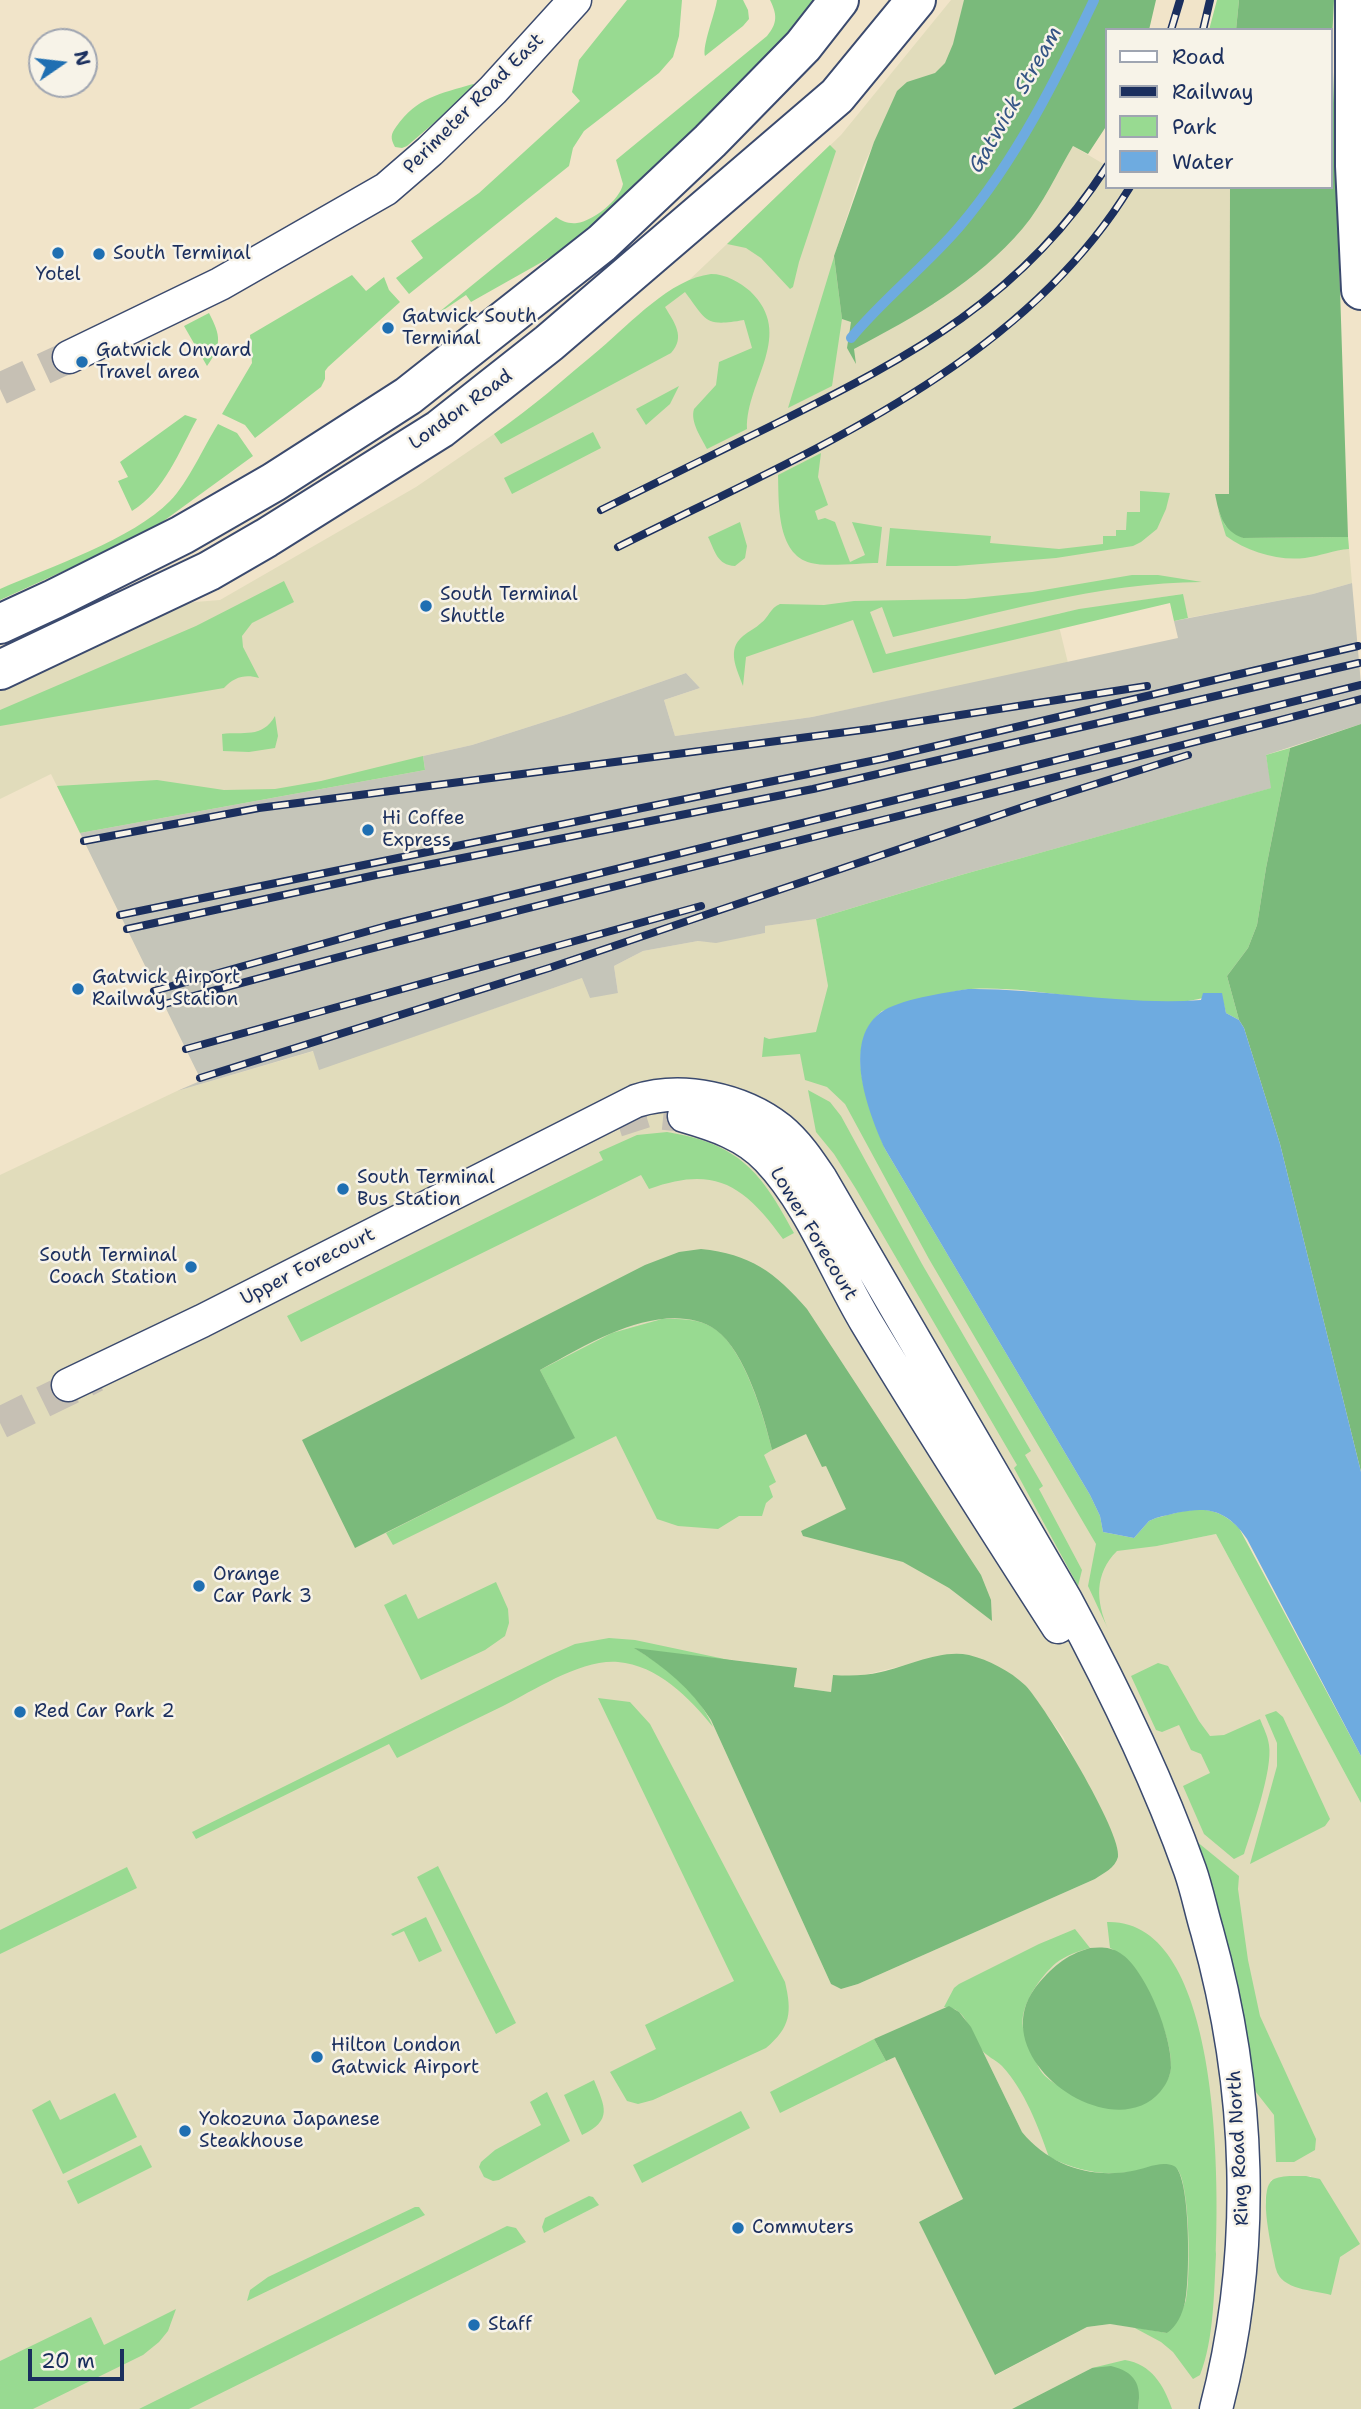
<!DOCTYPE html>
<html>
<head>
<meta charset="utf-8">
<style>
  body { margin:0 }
  #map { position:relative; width:1361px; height:2409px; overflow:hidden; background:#f1e4c9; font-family:"Shantell Sans",sans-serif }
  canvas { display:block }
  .legend { position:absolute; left:1105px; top:28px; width:228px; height:161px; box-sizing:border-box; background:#f7f3e8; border:2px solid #9fa5b1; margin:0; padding:9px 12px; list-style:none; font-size:21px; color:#1b2f5e }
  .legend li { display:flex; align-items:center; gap:14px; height:35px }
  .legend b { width:35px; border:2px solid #9fa5b1 }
  .north { position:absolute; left:28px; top:28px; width:70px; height:70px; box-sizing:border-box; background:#f7f3e8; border:2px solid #9fa5b1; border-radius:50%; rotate:76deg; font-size:19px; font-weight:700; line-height:28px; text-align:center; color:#1b2f5e }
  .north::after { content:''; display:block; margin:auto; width:24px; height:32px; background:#1f6fb2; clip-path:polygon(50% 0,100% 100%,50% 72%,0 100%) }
  .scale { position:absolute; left:28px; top:2349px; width:96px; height:32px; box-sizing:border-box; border:4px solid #1b2f5e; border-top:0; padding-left:9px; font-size:21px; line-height:24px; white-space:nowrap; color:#1b2f5e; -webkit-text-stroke:5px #f7f3e8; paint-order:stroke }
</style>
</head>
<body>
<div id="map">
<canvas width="1361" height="2409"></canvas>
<ul class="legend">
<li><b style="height:9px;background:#fff"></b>Road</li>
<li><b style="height:9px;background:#1b2f5e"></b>Railway</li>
<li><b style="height:19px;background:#98da91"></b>Park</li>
<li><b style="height:19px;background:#6eabe0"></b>Water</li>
</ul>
<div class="north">N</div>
<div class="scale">20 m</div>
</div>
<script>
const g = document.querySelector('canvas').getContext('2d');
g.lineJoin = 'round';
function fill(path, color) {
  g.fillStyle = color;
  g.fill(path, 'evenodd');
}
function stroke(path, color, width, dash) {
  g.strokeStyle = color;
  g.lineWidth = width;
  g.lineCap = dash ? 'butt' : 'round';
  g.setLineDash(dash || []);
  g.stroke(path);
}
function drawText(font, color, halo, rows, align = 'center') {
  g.font = font + ' "Shantell Sans",sans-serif';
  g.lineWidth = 5;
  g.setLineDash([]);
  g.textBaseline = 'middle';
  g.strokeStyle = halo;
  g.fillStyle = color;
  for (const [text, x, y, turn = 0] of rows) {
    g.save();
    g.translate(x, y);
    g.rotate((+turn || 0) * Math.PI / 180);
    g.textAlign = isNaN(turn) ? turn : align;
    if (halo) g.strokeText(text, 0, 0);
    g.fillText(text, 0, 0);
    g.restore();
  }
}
fill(new Path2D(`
  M 951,0 L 968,0 L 958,34 L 944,70 L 895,97 L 863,167 L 834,257 L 934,304 L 989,262 L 1024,226 L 1073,146 L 1107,166 L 1107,187 L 1230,187 L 1229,494 L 1215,495 L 1243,538 L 1348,537 L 1352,583 L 1313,594 L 1188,618 L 1182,594 L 1056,614 L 1068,663 L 812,717 L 675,736 L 664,700 L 700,688 L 686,673 L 566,715 L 472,745 L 423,756 L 425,770 L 80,833 L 51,774 L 0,799 L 0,690 L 183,603 L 220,600 L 416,487 L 494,434 L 644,323 L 727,244 L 841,135 Z
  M 816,919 L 828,986 L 836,1077 L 1096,1538 L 1157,1546 L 1216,1534 L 1361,1803 L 1361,2409 L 1138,2409 L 1139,2399 L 1092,2368 L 1012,2409 L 0,2409 L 0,1175 L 177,1091 L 314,1051 L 319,1069 L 582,978 L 618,993 L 614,966 L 643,951 L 698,941 L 716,942 L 765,933 L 764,926 ZM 636,1648 L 796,1668 L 794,1687 L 831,1692 L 834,1675 L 856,1677 L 947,1655 L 959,1654 L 1015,1677 L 1026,1686 L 1063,1737 L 1110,1829 L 1118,1857 L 1109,1870 L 1095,1879 L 858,1984 L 841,1989 L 831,1984 L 711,1720 L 678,1680 ZM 954,2008 L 971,2027 L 1022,2132 L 1032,2144 L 1049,2157 L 1174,2166 L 1178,2169 L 1184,2182 L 1133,2327 L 1110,2324 L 1087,2327 L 996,2375 L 919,2222 L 963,2199 L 895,2057 ZM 1311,2176 L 1331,2294 L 1289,2284 L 1278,2275 L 1265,2202 L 1266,2193 L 1271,2180 Z`), '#e1dcbb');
fill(new Path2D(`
  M 1352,583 L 1361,684 L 1361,724 L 1266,755 L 1272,788 L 961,875 L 816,919 L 765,926 L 765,933 L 716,943 L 698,941 L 643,951 L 614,966 L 618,993 L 590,998 L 582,978 L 319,1070 L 313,1051 L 177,1091 L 200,1081 L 200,1078 L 80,833 L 425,770 L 423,756 L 472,745 L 566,715 L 686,673 L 700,688 L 664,700 L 675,736 L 812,717 L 1178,638 L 1174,621 L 1313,594 Z`), '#c5c5b9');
fill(new Path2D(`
  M 627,0 L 682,0 L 679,36 L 673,57 L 659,73 L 584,131 L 573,148 L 569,166 L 409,294 L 396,278 L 423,258 L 411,241 L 479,193 L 580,101 L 572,92 L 579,60 Z
  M 717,0 L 743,0 L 748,10 L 749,19 L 743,26 L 705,56 C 702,46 715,14 717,0 Z
  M 770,0 L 818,0 L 769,58 L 659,171 L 565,249 L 471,302 L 466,295 L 433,317 L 556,217 C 562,221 568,224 577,223 C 593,221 620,200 623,184 L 616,160 L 767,36 C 778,23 777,14 770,0 Z
  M 1217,0 L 1239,0 L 1236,30 L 1209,30 Z
  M 473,84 L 475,85 L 468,94 L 407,146 L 402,148 L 395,147 C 390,138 391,134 396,127 C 417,97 440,94 473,84 Z
  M 830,145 L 836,151 L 799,262 L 793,287 L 790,289 L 761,258 L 746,248 L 727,244 Z
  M 834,257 L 842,319 L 832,386 L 788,408 Z
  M 711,274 C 726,274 739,282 750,291 C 796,335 746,380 747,429 L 707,449 C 701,437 690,422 694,409 L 716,385 L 719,362 L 752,348 L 744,320 C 704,327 707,321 685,292 L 665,307 C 674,322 686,337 671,353 L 501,444 L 494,434 C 532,408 565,378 600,349 C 631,323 670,279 711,274 Z
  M 352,275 L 366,291 L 384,277 L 389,290 L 400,302 L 328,367 L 325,371 L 325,379 L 321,387 L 255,438 L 245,425 L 222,414 L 252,363 L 250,335 Z
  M 209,313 C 221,336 222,345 207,366 L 184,326 Z
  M 679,386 L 670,404 L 646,425 L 636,409 Z
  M 185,415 L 197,419 C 179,451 165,491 132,511 L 118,481 L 128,477 L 120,462 Z
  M 218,424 L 237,433 L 253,456 L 147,533 L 0,600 L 0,589 C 50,567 133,539 170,501 C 188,483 204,446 218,424 Z
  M 593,432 L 601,448 L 512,494 L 504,478 Z
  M 821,453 L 818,477 L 828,505 L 815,511 L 818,520 L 825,518 L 835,522 L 850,562 L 865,555 L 852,522 L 882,527 L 878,563 C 861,563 826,567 811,563 C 776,554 779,502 778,475 Z
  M 1140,491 L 1170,493 L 1166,509 L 1157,529 L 1141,542 L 1133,546 L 1056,558 L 956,566 L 886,566 L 890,528 L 991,536 L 990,543 L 1059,549 L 1103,544 L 1103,536 L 1116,536 L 1116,530 L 1126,530 L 1127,512 L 1140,512 Z
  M 1218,510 L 1225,525 L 1243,538 L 1348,537 L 1349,549 C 1334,550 1320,556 1305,558 C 1278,561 1248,552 1226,536 Z
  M 740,522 L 747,546 L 745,558 L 735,566 C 717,565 715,551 708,537 Z
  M 1132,575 L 1158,575 L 1202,582 C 1101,582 992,615 893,637 L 882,607 L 870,612 L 886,654 L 1079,609 L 1183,594 L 1188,618 L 1174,621 L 1170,603 L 873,673 L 853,620 L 746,657 L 743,686 C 737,669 726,650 743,636 C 749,631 756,628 761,623 C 769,617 770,608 780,604 L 824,605 L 854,601 L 965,599 L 1032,592 Z
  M 284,581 L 294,602 L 252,623 L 242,636 L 243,647 L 259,678 C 245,674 234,677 224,688 L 0,726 L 0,710 L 196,626 Z
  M 275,716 L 278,736 L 275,748 L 249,752 L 223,751 L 222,734 C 243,731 262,739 275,716 Z
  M 1290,748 L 1266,868 L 1257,925 L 1248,948 L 1227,976 L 1239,1020 L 1226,1013 L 1221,993 C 1143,1020 1052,984 971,989 C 946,991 908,1005 882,1011 C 840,1048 870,1106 885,1149 L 1090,1495 L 1100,1516 L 1103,1532 L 1134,1538 L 1149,1521 L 1156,1518 C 1190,1509 1212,1501 1239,1528 L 1361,1756 L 1361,1803 L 1216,1534 L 1157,1546 L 1117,1551 C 1094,1574 1096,1601 1108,1629 L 1088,1586 L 1096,1544 L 929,1259 L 845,1104 L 827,1087 L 805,1080 L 800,1054 L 762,1057 L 764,1037 L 769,1039 L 816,1032 L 828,986 L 816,919 L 961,875 L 1271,788 L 1266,755 Z
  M 423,756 L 425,770 L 80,833 L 57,786 L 157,780 L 224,790 L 275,789 L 321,781 Z
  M 808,1090 L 830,1102 L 841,1116 L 922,1264 L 1031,1451 L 1025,1455 L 1043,1486 L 1039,1489 L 1082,1570 L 1078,1586 L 1014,1468 L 1017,1465 L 856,1189 L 834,1154 L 816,1132 Z
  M 667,1132 C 740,1144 761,1172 794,1233 L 783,1239 C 744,1185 715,1165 649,1189 L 641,1175 L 301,1342 L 287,1316 L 603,1160 L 599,1152 L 637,1135 Z
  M 662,1319 C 680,1319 699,1318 715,1329 C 744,1349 764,1417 772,1450 L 764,1455 L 776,1482 L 769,1486 L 773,1497 L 766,1503 L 762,1516 L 739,1516 L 718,1529 L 678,1526 L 657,1519 L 616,1436 L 393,1545 L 386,1533 L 574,1438 L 540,1370 L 612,1333 Z
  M 496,1582 L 508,1609 L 509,1623 L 505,1636 L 485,1650 L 421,1680 L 384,1605 L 406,1594 L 418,1619 Z
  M 609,1638 L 635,1640 L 734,1661 L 636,1649 C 667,1668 699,1693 713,1727 C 690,1698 657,1665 618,1662 C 581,1659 535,1690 503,1706 C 467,1723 432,1741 397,1758 L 389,1744 L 196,1839 L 192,1832 L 548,1656 L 575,1644 Z
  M 1158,1663 L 1168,1666 L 1199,1721 L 1210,1736 L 1224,1735 L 1260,1719 C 1263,1727 1268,1736 1269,1745 C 1273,1770 1252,1828 1244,1854 L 1234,1859 L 1204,1834 L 1183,1786 L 1210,1773 L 1201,1754 L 1191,1750 L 1179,1725 L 1162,1732 L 1156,1730 L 1131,1676 Z
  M 598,1698 L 630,1702 L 650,1724 L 785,1982 C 792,2012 791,2027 766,2048 L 653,2100 L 638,2104 L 627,2101 L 610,2072 L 656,2049 L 645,2025 L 734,1981 Z
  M 1276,1711 L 1283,1717 L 1330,1819 L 1325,1826 L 1250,1864 L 1277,1766 L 1277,1743 L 1265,1715 Z
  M 1196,1841 L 1239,1876 L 1238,1889 L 1248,1960 L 1260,2016 L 1316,2139 L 1315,2150 L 1294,2162 L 1276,2162 L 1274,2115 L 1252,2087 L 1233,1969 L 1217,1906 Z
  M 438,1866 L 516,2023 L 496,2034 L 417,1877 Z
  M 127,1867 L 137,1888 L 0,1954 L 0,1930 Z
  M 426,1917 L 442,1951 L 419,1962 L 404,1931 L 393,1936 L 391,1934 Z
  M 1107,1922 C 1221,1918 1219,2179 1216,2254 C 1214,2291 1214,2340 1200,2375 L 1193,2379 L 1173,2352 L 1161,2342 L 1133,2327 L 1167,2333 C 1173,2323 1183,2311 1186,2300 C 1191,2277 1190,2188 1178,2170 C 1157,2162 1150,2169 1130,2172 C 1100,2176 1076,2170 1049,2157 C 1038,2126 1025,2091 1002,2066 C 996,2060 986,2056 981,2049 C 969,2034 968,2007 944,2007 L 954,1988 L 959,1984 L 1039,1944 L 1075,1929 L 1090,1948 C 1078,1951 1065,1956 1056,1963 C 1040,1977 1019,2006 1023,2028 C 1025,2034 1028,2041 1031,2048 C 1035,2058 1037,2068 1045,2076 C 1059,2089 1075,2093 1092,2099 C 1131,2112 1137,2114 1166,2082 C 1187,2057 1138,1959 1110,1948 Z
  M 874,2039 L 886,2061 L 780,2113 L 770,2092 Z
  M 594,2080 C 605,2107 613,2120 582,2135 L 564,2095 Z
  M 547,2092 L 570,2141 L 499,2180 L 493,2181 L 484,2177 L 479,2167 L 481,2162 L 495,2150 L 541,2125 L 530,2102 Z
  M 115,2093 L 137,2137 L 63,2174 L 32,2110 L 50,2100 L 60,2120 Z
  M 741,2111 L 750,2128 L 642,2183 L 633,2165 Z
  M 141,2145 L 152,2167 L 78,2204 L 67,2181 Z
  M 1306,2176 L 1320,2179 L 1360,2244 L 1340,2257 L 1331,2295 C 1313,2290 1281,2290 1276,2269 C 1273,2252 1256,2188 1274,2179 C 1282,2175 1297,2176 1306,2176 Z
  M 589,2196 L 593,2197 L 599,2205 L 544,2233 L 542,2227 L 545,2218 Z
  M 415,2207 L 419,2207 L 425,2215 L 247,2301 L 250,2290 L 268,2277 Z
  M 507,2226 L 516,2228 L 526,2242 L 189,2409 L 139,2409 Z
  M 176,2309 L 168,2331 L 159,2342 L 143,2355 L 33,2409 L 0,2409 L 0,2361 L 91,2317 L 104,2345 Z
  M 1125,2360 C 1151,2364 1164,2385 1172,2409 L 1138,2409 L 1139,2399 L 1092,2368 Z`), '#98da91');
fill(new Path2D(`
  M 964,0 L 1156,0 L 1149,30 L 1107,30 L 1107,125 L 1088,154 L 1073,146 C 1057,173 1043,204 1023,228 C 977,282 915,317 854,349 L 856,364 L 847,348 L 851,322 L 842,319 L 834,256 L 874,142 L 897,91 L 907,82 L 935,73 L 945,63 L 953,44 Z
  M 1239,0 L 1334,0 L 1332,41 L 1348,537 L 1243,538 C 1223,531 1219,514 1215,494 L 1229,494 L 1230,187 L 1331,187 L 1331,30 L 1236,30 Z
  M 1361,724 L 1361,1472 L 1280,1144 L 1244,1028 L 1239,1020 L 1227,976 L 1248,948 L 1257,925 L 1266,868 L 1290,748 Z
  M 701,1249 C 750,1254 775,1272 807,1309 L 981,1575 L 991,1600 L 992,1621 L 949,1588 L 903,1562 L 803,1536 L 801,1531 L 846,1509 L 826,1466 L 822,1467 L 806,1434 L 772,1450 C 764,1416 745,1351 716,1330 C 687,1309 642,1320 612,1333 C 587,1343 564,1357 540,1370 L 575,1438 L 355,1548 L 302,1440 L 645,1265 L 679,1252 Z
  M 634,1648 L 797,1668 L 794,1687 L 831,1692 L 833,1675 C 850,1676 864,1676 881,1672 C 908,1666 941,1649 969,1655 C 989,1660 1010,1671 1025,1685 C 1044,1704 1123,1834 1118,1857 C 1115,1868 1104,1873 1095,1879 L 858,1984 L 841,1989 L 831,1984 L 711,1720 C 691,1689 665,1667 634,1648 Z
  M 1090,1948 C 1101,1947 1111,1947 1120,1953 C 1146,1969 1173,2039 1171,2068 C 1170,2077 1166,2085 1160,2092 C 1112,2148 983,2059 1035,1988 C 1051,1968 1065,1955 1090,1948 Z
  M 949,2006 L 959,2012 L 971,2027 L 1022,2132 C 1049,2165 1090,2179 1132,2171 C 1145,2169 1161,2160 1174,2166 C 1191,2174 1190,2283 1185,2302 C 1182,2315 1177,2326 1167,2333 L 1110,2324 L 1087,2327 L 995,2375 L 919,2222 L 963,2199 L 895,2057 L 886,2061 L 874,2039 Z
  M 1111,2366 C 1135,2372 1142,2384 1138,2409 L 1012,2409 L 1092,2368 Z`), '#7aba7b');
fill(new Path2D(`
  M 968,989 C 1046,988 1123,1006 1201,1000 L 1203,993 L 1222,993 L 1226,1013 L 1239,1020 L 1244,1028 L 1280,1144 L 1361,1472 L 1361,1756 L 1247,1539 C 1221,1501 1196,1508 1156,1518 L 1149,1521 L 1134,1538 L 1103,1532 L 1100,1516 L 1090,1495 L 885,1149 C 869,1113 841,1043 880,1013 C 899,999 944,993 968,989 Z`), '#6eabe0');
stroke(new Path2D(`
  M 851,338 C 884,298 926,266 960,226 C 1016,160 1057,78 1094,0`), '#6eabe0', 10);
stroke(new Path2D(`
  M 0,389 L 69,357
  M 617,1121 L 645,1112 L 684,1116
  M 0,1423 L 96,1376`), '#c6c0b4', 32, [32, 16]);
const street = new Path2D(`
  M 69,357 L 220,284 L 386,189 L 430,151 L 493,90 L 575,0
  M 684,1116 C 715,1125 746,1135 768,1159 C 810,1203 835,1270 866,1322 C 928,1425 993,1526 1058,1627
  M 68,1385 L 202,1321 L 636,1101 C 682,1086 742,1099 780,1129 C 797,1143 809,1161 821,1179 L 1066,1600 C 1113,1687 1157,1777 1190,1870 C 1197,1890 1201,1911 1207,1931 C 1251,2088 1257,2251 1216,2409`);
const primary = new Path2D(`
  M 0,624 L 54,599 L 182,535 L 274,482 L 408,396 L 602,243 L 710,141 L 803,46 L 839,0
  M 0,670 L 209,571 L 266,538 L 440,429 L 549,343 L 837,96 L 916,0`);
const highway = new Path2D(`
  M 1355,0 L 1355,166 L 1361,290`);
stroke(street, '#3b4a6e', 35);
stroke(primary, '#3b4a6e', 42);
stroke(highway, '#3b4a6e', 42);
stroke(street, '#fff', 32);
stroke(primary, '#fff', 38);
stroke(highway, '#fff', 38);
const rail = new Path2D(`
  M 1171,30 L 1180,0
  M 1203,30 L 1210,0
  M 601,510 C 659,481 718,452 777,423 C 912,356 1023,297 1107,166
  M 618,547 C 800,455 1019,369 1130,187
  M 84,841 L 259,808 L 870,729 L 1147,686
  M 120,915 L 881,759 L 1358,646
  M 127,929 L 376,875 L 813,789 L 1359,663
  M 154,991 L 390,925 L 1361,685
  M 161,1005 C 559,895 962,804 1361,699
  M 186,1049 L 701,906
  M 200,1078 L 549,968 L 1029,805 L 1188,755`);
stroke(rail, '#1b2f5e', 8);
stroke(rail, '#f7f3e8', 5, [16]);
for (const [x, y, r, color] of [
  [58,253,7,"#1f6fb2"],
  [99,254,7,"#1f6fb2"],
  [388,328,7,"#1f6fb2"],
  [82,362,7,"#1f6fb2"],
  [426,606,7,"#1f6fb2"],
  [368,830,7,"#1f6fb2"],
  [78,989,7,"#1f6fb2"],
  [343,1189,7,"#1f6fb2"],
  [191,1267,7,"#1f6fb2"],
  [199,1586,7,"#1f6fb2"],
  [20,1712,7,"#1f6fb2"],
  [317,2057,7,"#1f6fb2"],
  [185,2131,7,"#1f6fb2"],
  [738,2228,7,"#1f6fb2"],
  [474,2325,7,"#1f6fb2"]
]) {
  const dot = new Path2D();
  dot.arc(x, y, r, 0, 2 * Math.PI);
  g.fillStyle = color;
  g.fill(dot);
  stroke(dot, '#f7f3e8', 2.5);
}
drawText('19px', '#1b2f5e', '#f7f3e8', [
  ["Perimeter Road East",474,104,-45],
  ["London Road",461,410,-36],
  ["Lower Forecourt",813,1234,59],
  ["Upper Forecourt",308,1267,-27],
  ["Ring Road North",1239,2148,-93]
]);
drawText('19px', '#1b2f5e', '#f7f3e8', [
  ["South Terminal",113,254],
  ["Yotel",58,275,"center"],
  ["Gatwick South",402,317],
  ["Terminal",402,339],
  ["Gatwick Onward",96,351],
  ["Travel area",96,373],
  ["South Terminal",440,595],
  ["Shuttle",440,617],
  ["Hi Coffee",382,819],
  ["Express",382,841],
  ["Gatwick Airport",92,978],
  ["Railway Station",92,1000],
  ["South Terminal",357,1178],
  ["Bus Station",357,1200],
  ["South Terminal",177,1256,"right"],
  ["Coach Station",177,1278,"right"],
  ["Orange",213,1575],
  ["Car Park 3",213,1597],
  ["Red Car Park 2",34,1712],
  ["Hilton London",331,2046],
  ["Gatwick Airport",331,2068],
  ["Yokozuna Japanese",199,2120],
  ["Steakhouse",199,2142],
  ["Commuters",752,2228],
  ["Staff",488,2325]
], 'left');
drawText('italic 21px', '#345485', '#f7f3e8', [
  ["Gatwick Stream",1016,100,-60]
]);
</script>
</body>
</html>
